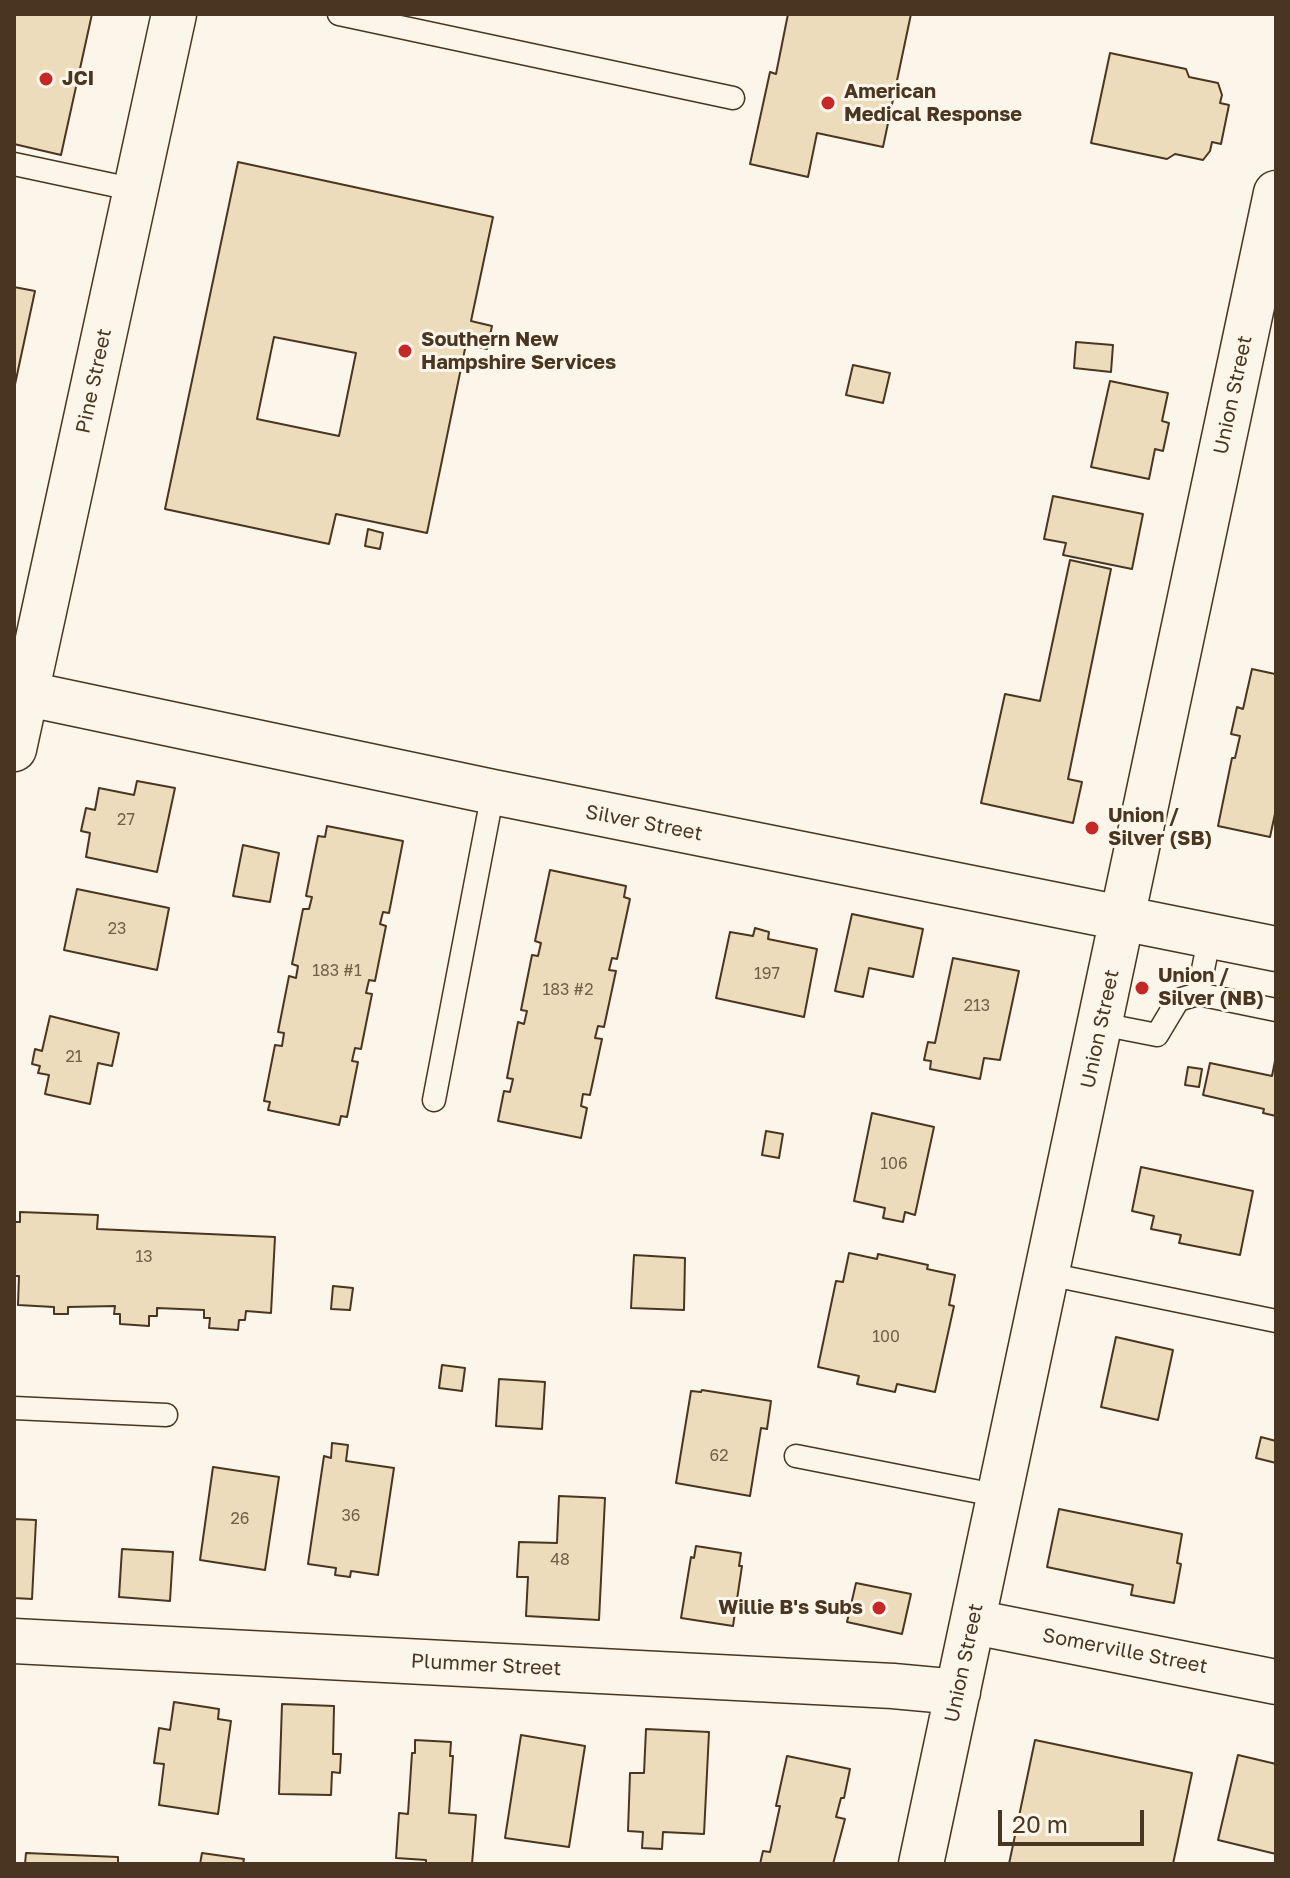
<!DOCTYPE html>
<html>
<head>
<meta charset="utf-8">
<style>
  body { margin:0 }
  #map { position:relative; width:1290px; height:1878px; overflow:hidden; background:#fbf6e9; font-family:"Golos Text",sans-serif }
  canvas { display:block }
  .frame { position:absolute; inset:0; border:16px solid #4a3520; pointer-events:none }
  .scale { position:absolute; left:998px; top:1810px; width:146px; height:36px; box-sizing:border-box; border:4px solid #4a3520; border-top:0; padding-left:10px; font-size:24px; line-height:28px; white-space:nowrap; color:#4a3520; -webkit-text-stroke:6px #fbf6e9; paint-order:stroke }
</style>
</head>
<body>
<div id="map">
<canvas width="1290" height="1878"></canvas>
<div class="frame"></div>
<div class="scale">20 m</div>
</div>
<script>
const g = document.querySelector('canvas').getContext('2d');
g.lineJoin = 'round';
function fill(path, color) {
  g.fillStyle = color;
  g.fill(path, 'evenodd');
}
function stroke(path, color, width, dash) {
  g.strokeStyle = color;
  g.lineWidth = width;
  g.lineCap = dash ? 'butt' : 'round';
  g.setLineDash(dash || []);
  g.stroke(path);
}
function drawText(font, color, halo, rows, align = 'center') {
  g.font = font + ' "Golos Text",sans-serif';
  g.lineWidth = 6;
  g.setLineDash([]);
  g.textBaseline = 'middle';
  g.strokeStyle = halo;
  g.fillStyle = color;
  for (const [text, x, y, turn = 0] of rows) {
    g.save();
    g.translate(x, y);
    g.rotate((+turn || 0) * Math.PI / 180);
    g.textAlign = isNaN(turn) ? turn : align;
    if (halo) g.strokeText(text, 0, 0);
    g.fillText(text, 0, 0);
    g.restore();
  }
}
const building = new Path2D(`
  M 14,14 L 92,14 L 61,155 L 14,144 Z
  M 788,14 L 911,14 L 883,147 L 817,133 L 808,177 L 750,164 L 770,72 L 776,74 Z
  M 1110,53 L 1186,69 L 1189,77 L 1218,83 L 1222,95 L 1220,103 L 1229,105 L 1221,144 L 1212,142 L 1210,151 L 1203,160 L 1175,154 L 1167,159 L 1091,143 Z
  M 238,162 L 493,217 L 471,321 L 492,326 L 487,349 L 466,344 L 427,533 L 336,514 L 329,544 L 165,509 ZM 274,337 L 356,353 L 339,436 L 257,419 Z
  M 14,287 L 35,291 L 14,389 Z
  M 1076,342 L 1113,345 L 1111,372 L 1074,368 Z
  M 853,365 L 890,373 L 883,403 L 846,395 Z
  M 1110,381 L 1168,393 L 1162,421 L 1169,423 L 1163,451 L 1155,449 L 1149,479 L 1091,467 Z
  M 1053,496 L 1143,514 L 1132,569 L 1063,555 L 1066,543 L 1044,539 Z
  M 368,529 L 383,533 L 380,549 L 365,546 Z
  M 1070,560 L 1111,569 L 1068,779 L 1082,782 L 1073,823 L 981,803 L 1005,694 L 1040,701 Z
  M 1252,669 L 1275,674 L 1276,672 L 1276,809 L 1270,837 L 1218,826 L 1232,758 L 1235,758 L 1240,736 L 1231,734 L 1237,707 L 1243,709 Z
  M 137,781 L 175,788 L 157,872 L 86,857 L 90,833 L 81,831 L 86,808 L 95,810 L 99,788 L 134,795 Z
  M 327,826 L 403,841 L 389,913 L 383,912 L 380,924 L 386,926 L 375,981 L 369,980 L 366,993 L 372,994 L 361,1049 L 355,1048 L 352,1061 L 358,1062 L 347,1117 L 341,1116 L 339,1125 L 268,1110 L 270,1102 L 264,1101 L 275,1045 L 282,1046 L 284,1033 L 278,1032 L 289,976 L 296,978 L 298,966 L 292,964 L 303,909 L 309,909 L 312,897 L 306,896 L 318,836 L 325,837 Z
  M 243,845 L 279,853 L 270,902 L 233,896 Z
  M 550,870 L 626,886 L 624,897 L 630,899 L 617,959 L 612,958 L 609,970 L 616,971 L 604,1027 L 598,1026 L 595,1038 L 602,1039 L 590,1095 L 583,1094 L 581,1106 L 587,1108 L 581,1138 L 498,1121 L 504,1091 L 510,1092 L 513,1079 L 507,1078 L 518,1022 L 524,1024 L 527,1011 L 521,1010 L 532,955 L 538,956 L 541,943 L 535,941 Z
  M 77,889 L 169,908 L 157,970 L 64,950 Z
  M 852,914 L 923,929 L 913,977 L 869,968 L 863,997 L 835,991 Z
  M 755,928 L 769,932 L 768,939 L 817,949 L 804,1017 L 716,998 L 730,932 L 753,936 Z
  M 953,958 L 1019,971 L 1000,1060 L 984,1058 L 980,1079 L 930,1069 L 931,1061 L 924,1060 L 928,1042 L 935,1043 Z
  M 50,1016 L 119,1033 L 112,1066 L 98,1063 L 90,1104 L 45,1094 L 49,1075 L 38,1073 L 40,1066 L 32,1064 L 35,1049 L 42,1051 Z
  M 1276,1056 L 1276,1116 L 1263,1113 L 1264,1109 L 1203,1095 L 1210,1063 L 1272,1076 Z
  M 1188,1067 L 1202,1069 L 1199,1087 L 1185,1085 Z
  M 872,1113 L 934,1127 L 915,1215 L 905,1212 L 903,1222 L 883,1218 L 885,1208 L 854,1201 Z
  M 766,1131 L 783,1134 L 779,1158 L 762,1155 Z
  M 1141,1167 L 1253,1191 L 1240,1255 L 1179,1243 L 1181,1235 L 1151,1229 L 1154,1216 L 1132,1211 Z
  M 20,1212 L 98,1215 L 97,1229 L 275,1237 L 271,1313 L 246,1311 L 245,1320 L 239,1320 L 238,1330 L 209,1328 L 210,1318 L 204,1318 L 204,1310 L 157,1308 L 157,1316 L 149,1316 L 149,1326 L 120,1324 L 120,1314 L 114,1314 L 115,1306 L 68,1307 L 68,1314 L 54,1314 L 54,1307 L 18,1305 L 19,1276 L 14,1276 L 14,1222 L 20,1222 Z
  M 849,1253 L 877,1259 L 878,1254 L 928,1265 L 927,1269 L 955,1275 L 949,1305 L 954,1306 L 935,1392 L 897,1384 L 895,1392 L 857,1384 L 859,1376 L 818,1367 L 836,1281 L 843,1282 Z
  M 634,1255 L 685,1258 L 684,1310 L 631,1308 Z
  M 333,1286 L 353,1288 L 350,1310 L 331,1309 Z
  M 1116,1337 L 1173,1350 L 1158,1420 L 1101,1407 Z
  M 442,1365 L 465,1368 L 462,1391 L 439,1388 Z
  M 499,1379 L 545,1382 L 542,1429 L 496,1426 Z
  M 702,1390 L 771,1401 L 767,1429 L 761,1428 L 750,1496 L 676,1483 L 691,1391 L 701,1392 Z
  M 1261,1437 L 1276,1441 L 1276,1463 L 1256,1458 Z
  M 332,1443 L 348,1445 L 346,1461 L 394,1468 L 378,1575 L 351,1571 L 350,1577 L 335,1575 L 336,1568 L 308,1564 L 324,1456 L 331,1458 Z
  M 213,1467 L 279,1477 L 265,1570 L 200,1560 Z
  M 559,1496 L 605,1498 L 599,1620 L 526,1616 L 528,1577 L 517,1577 L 519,1542 L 557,1543 Z
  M 1059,1509 L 1182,1534 L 1177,1563 L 1181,1564 L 1174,1603 L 1131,1595 L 1133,1585 L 1047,1567 Z
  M 14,1519 L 36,1520 L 32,1599 L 14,1598 Z
  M 696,1546 L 741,1553 L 739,1566 L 742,1566 L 733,1626 L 681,1618 L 691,1557 L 694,1558 Z
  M 122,1549 L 173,1552 L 170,1601 L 119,1597 Z
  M 856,1583 L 911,1594 L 902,1634 L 847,1622 Z
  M 174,1702 L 219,1709 L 218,1719 L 231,1721 L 218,1814 L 159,1805 L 164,1764 L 154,1763 L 159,1728 L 170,1730 Z
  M 282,1704 L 334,1706 L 333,1754 L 341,1754 L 340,1773 L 332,1772 L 331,1795 L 279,1794 Z
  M 646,1729 L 709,1732 L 704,1834 L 663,1832 L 662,1849 L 642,1848 L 643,1832 L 628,1831 L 630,1773 L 644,1773 Z
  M 521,1735 L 585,1746 L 569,1847 L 505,1838 Z
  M 415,1740 L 451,1742 L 450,1756 L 453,1756 L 449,1813 L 476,1815 L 472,1864 L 426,1864 L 426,1860 L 396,1858 L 399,1813 L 408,1814 L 412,1753 L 415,1753 Z
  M 1035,1740 L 1192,1773 L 1173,1864 L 1009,1864 Z
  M 1238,1755 L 1276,1764 L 1276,1854 L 1218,1840 Z
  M 787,1756 L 850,1769 L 844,1798 L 841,1798 L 836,1817 L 845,1819 L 833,1864 L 760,1864 L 763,1851 L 770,1852 L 780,1806 L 776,1806 Z
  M 26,1853 L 118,1857 L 118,1864 L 25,1864 Z
  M 202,1853 L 244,1859 L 243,1864 L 200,1864 Z`);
fill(building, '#ecdcbc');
stroke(building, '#4a3520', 2);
const lane = new Path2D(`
  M 339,14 L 733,98
  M 14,164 L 136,190
  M 1210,935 L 1198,994 L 1276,1010
  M 1101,1024 L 1157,1035 L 1178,1000 L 1198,994
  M 434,1100 L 493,792
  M 1048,1274 L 1276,1321
  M 14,1408 L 166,1415
  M 796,1456 L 1000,1496`);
const street = new Path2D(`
  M 14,691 L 493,792 L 1276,949
  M 14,749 L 174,14
  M 974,1622 L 1276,1682
  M 14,1641 L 893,1686 L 958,1692
  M 921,1864 L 1276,193`);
stroke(lane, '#4a3520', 25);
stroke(street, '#4a3520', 47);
stroke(lane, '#fbf6e9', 22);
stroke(street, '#fbf6e9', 44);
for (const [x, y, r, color] of [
  [46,79,8,"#c62828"],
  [828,103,8,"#c62828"],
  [405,351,8,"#c62828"],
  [1092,828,8,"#c62828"],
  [1142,988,8,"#c62828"],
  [879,1608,8,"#c62828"]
]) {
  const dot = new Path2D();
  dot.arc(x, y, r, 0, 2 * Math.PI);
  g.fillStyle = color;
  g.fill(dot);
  stroke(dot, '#fbf6e9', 3);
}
drawText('16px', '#725f47', null, [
  ["27",126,820],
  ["23",117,929],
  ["183 #1",337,971],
  ["197",767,974],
  ["183 #2",568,990],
  ["213",977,1006],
  ["21",74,1057],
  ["106",894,1164],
  ["13",144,1257],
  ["100",886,1337],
  ["62",719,1456],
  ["36",351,1516],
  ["26",240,1519],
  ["48",560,1560]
]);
drawText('bold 20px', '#4a3520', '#fbf6e9', [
  ["JCI",62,79],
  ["American",844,92],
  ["Medical Response",844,115],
  ["Southern New",421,340],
  ["Hampshire Services",421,363],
  ["Union /",1108,816],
  ["Silver (SB)",1108,839],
  ["Union /",1158,976],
  ["Silver (NB)",1158,999],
  ["Willie B's Subs",863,1608,"right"]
], 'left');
drawText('20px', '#4a3520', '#fbf6e9', [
  ["Pine Street",94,381,-78],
  ["Union Street",1233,395,-78],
  ["Silver Street",644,823,11],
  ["Union Street",1100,1029,-78],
  ["Somerville Street",1125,1651,11],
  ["Union Street",964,1663,-78],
  ["Plummer Street",486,1665,3]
]);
</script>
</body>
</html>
